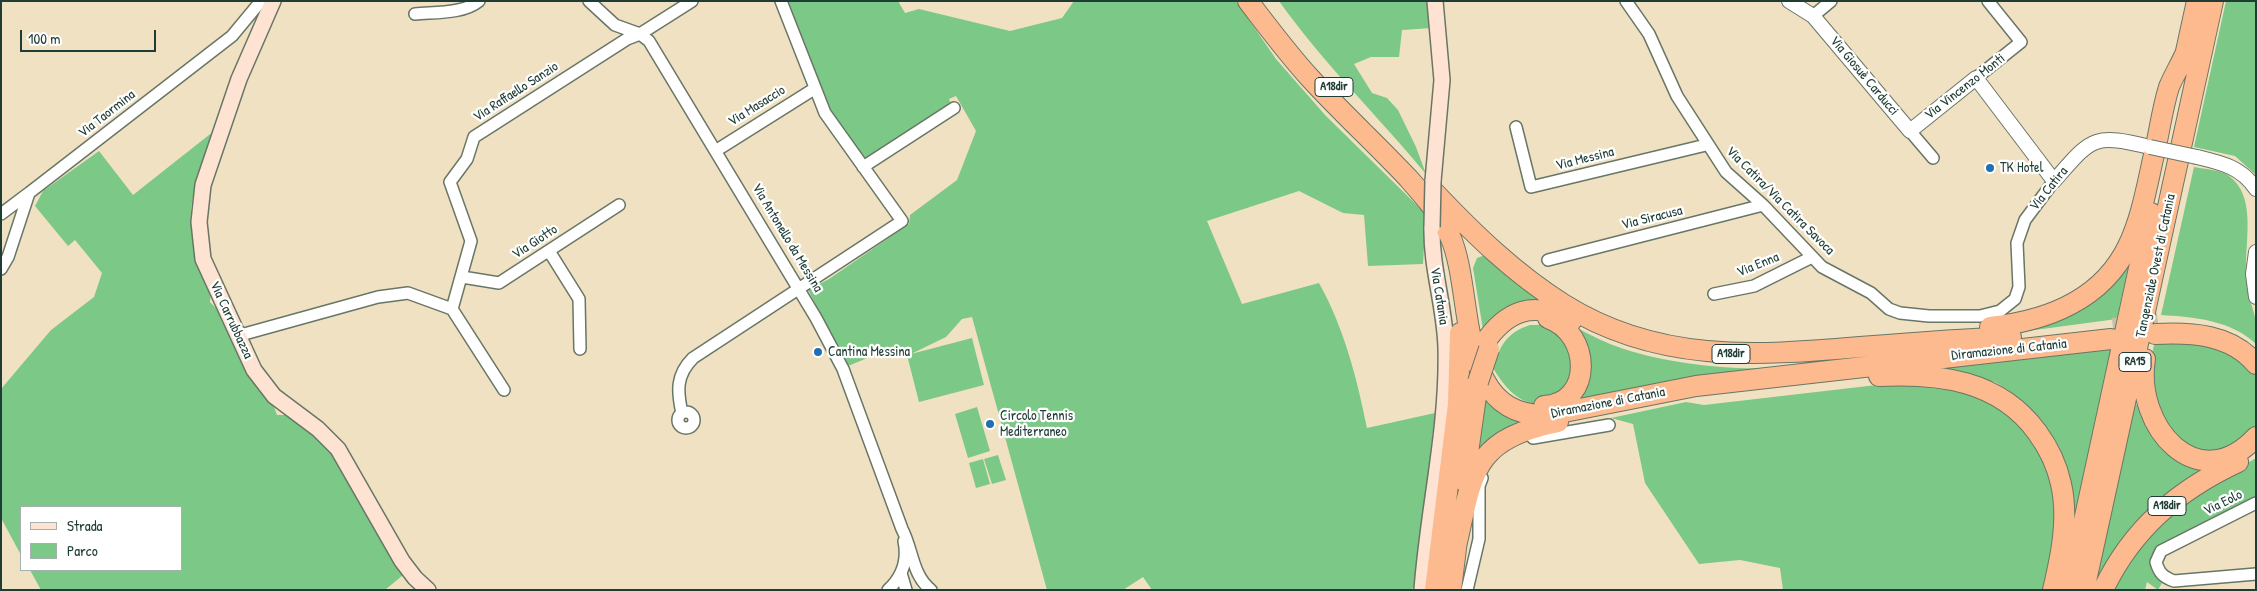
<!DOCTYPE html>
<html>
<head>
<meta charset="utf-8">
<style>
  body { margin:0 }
  #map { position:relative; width:2257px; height:591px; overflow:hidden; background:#f1e1c3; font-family:"Patrick Hand",sans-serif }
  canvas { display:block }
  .frame { position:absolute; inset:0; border:2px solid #1f3d34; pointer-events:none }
  .legend { position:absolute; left:20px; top:506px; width:162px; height:65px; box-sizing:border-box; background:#fff; border:1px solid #a5b1ae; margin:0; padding:6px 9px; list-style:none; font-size:15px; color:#1f3d34 }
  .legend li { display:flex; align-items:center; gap:10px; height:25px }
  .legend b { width:25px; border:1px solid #a5b1ae }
  .scale { position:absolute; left:20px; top:30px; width:136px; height:22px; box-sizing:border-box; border:2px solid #1f3d34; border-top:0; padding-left:6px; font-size:15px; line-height:18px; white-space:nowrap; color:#1f3d34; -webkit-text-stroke:4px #fff; paint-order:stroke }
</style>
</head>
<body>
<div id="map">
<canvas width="2257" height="591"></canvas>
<div class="frame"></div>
<ul class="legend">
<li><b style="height:6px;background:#fee3d2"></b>Strada</li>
<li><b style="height:14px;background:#7cc886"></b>Parco</li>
</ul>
<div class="scale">100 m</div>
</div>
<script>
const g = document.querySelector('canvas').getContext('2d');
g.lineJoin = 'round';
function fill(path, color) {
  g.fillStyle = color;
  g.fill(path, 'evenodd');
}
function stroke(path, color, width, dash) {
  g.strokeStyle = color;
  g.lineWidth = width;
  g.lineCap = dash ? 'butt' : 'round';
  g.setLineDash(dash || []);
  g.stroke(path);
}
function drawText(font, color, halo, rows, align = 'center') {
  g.font = font + ' "Patrick Hand",sans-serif';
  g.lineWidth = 4.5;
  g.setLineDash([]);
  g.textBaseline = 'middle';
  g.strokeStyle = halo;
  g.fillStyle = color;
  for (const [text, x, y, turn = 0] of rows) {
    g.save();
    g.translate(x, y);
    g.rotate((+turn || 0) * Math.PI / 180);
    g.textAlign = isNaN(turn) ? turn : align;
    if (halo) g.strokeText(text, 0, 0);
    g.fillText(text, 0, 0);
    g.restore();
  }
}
fill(new Path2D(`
  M 786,1 L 898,1 L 905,13 L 919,9 L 1010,31 L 1062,18 L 1074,1 L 1236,1 L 1276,59 L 1326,116 L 1426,214 L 1423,264 L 1368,266 L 1364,215 L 1343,213 L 1299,191 L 1207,221 L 1242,304 L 1319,283 C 1344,328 1357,378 1367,428 L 1435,413 L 1415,587 L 1410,590 L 1152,590 L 1143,577 L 1123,590 L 1047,590 L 972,317 L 962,319 L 946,337 L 911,354 L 972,338 L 984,385 L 919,402 L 907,355 L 882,352 L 848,366 L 808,290 L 829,279 L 909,224 L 910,215 L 957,180 L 976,131 L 956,96 L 949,99 L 951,104 L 867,158 L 861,159 L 828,112 Z
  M 1279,1 L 1429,1 L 1432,28 L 1402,30 L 1399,57 L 1371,57 L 1354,64 L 1372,93 L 1387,98 L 1398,110 L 1416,147 L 1426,174 C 1378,116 1323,63 1279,1 Z
  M 2226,1 L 2256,1 L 2256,175 L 2235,156 L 2194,147 Z
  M 214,131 C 203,164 186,198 192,234 C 195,254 204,274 211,293 L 210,302 L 217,309 L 255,385 L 274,407 L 277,415 L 289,415 L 323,440 L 335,456 L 403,575 L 385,590 L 41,590 L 30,570 L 181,570 L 181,507 L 21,507 L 21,555 L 1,518 L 1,389 L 51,330 L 94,297 L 102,273 L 75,240 L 68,246 L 35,206 L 43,191 L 99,151 L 133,195 Z
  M 2194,167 C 2205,169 2219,170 2228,175 C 2257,196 2245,238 2246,273 C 2246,289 2251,302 2255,317 C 2257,325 2256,336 2256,344 C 2231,320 2193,317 2161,315 Z
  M 1485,255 L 1527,287 L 1545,306 L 1484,336 L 1473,268 L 1477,258 Z
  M 2125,265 L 2128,269 L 2117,319 L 2027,331 L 1993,333 L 2037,325 Z
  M 1565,322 C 1580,329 1595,338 1610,344 C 1668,366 1729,369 1790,369 L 1566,404 L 1576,393 Z
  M 1530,325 L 1547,325 L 1576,352 L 1567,391 C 1559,394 1547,401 1538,403 C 1518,405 1502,383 1493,368 C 1499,347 1507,332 1530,325 Z
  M 2155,340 L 2219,346 L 2256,372 L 2256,429 L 2227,452 L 2195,452 L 2159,421 L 2149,369 Z
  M 2113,346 L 2073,528 L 2033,414 L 2008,390 L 1995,382 L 1922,368 Z
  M 1894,383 L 1968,390 L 2021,422 L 2049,469 L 2057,503 L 2052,549 L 2043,590 L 1783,590 L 1780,568 L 1740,560 L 1699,564 L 1645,483 L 1633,424 L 1611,418 L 1686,402 L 1704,405 Z
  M 1484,390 L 1528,421 L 1476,464 Z
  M 2141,404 L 2148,421 L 2222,463 L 2094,590 L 2135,405 Z
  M 977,407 L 990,451 L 968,458 L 955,414 Z
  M 998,455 L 1006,480 L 992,484 L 984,459 Z
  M 2256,458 L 2256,498 L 2155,549 C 2148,562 2154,572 2162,583 L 2158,590 L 2147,582 L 2145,590 L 2109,590 L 2133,551 L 2189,498 Z
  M 983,459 L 990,484 L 976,488 L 969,463 Z`), '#7cc886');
stroke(new Path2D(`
  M 2113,328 L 2158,323`), '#c7c0a6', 20, [20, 10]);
const minor = new Path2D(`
  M 589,1 L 615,25 L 640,34 L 649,41 L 816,318 L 843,369 L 902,529 C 913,550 912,575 931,590
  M 1626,1 L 1649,34 L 1677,96 L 1726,172 L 1763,205 L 1822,267 L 1871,293 L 1889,309 L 1900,313 L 1929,316 L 1980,316 L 2000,311 L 2015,299 L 2019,287 L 2017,243 L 2025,220 L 2054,181
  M 415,14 C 435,12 463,14 479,1
  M 1813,16 L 1831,1
  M 1976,78 L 2021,42 L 1988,1
  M 1516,127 L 1531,187 L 1706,145
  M 1910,131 L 1933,158
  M 717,150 L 814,89
  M 863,167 L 954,108
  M 1,214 L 29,193
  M 549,251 L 579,299 L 580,349
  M 1548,260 L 1763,205
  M 1,269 L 8,257 L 29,193 L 232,36 L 261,1
  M 462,277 L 499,283 L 619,205
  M 1714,294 L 1754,286 L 1812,257
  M 452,309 L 504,390
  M 237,336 L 378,297 L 408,293 L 452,309 L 471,241 L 450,182 L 467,159 L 474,137 L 627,39 L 640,34 L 692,1
  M678 420a8 8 0 1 1 16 0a8 8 0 1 1-16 0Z
  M 682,413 C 677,391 676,375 693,358 L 902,221 L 825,113 L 781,1
  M 1533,438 L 1609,425
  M 2256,503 L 2161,551 L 2156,562 C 2159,573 2163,577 2174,581 L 2256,574
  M 901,573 L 906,590
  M 888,590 C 902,577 908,560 904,541
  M 1467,590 L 1479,539 L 1479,486 L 1482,478`);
const tertiary = new Path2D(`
  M 1789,1 L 1813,16 L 1910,131 L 1976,78 L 2054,181 C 2092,138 2092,133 2150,147
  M 2197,157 C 2222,163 2241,167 2256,189
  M 2256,252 L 2253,274 L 2256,297`);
const secondary = new Path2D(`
  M 273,1 L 239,79 L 203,185 L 199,222 L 203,259 L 254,370 L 274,396 L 318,429 L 338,449 L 402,561 L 415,578 L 428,590
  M 1433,181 L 1442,80 L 1435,1
  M 1422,590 C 1428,509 1448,429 1446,348 C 1445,307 1431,268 1432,227`);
const motorway = new Path2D(`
  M 1248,1 C 1268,27 1288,54 1310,78 C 1341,112 1376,144 1408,178 C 1424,196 1440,214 1450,236 C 1476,295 1453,419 1549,415 L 1696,386 L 2111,339
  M 2183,65 L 2197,1
  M 1435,193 C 1474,234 1514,273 1563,304 C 1657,363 1754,356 1860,347 C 1910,343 1961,339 2011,337
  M 1990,327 C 2046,321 2102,300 2128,246 C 2143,215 2148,179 2156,146 C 2160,127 2163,106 2169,87 C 2174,75 2181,64 2186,52
  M 2155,334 C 2191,332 2231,334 2256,364
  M 1483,345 C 1507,309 1533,301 1572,320
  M 2145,359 C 2134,427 2198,499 2256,437
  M 1879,376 C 1939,373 1999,380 2037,432 C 2048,447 2057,465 2061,484 C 2069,519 2061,556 2053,590
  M 1544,406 C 1594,403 1591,333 1548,318
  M 1464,481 L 1478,382
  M 1455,551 C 1473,474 1470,440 1558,422
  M 1435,590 L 1458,404 L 1460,333
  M 1451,590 L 1457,540
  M 2069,590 L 2151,213
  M 2084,590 L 2213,1
  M 2103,590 C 2132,529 2178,490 2238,462`);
stroke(minor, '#687666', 14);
stroke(tertiary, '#687666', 16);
stroke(secondary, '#687666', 18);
stroke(motorway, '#687666', 22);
stroke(minor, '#fff', 11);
stroke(tertiary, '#fff', 14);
stroke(secondary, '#fee3d2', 15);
stroke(motorway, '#fcba8e', 20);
const tertiaryBridge = new Path2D(`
  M 2150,147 L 2197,157`);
const secondaryBridge = new Path2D(`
  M 1432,227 L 1433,181`);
const motorwayBridge = new Path2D(`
  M 1478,382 L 1489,349`);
stroke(tertiaryBridge, '#687666', 16, []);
stroke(secondaryBridge, '#687666', 18, []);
stroke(motorwayBridge, '#687666', 22, []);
stroke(tertiaryBridge, '#fff', 14);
stroke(secondaryBridge, '#fee3d2', 15);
stroke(motorwayBridge, '#fcba8e', 20);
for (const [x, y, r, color] of [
  [1990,168,5,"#1f6fb2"],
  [818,352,5,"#1f6fb2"],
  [990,424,5,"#1f6fb2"]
]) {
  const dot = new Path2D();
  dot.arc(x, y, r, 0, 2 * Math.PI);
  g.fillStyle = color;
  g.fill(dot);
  stroke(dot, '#fff', 2);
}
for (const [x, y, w] of [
  [1334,87,38],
  [1731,354,38],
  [2135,362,32],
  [2167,506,38]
]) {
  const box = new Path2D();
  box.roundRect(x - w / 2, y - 9.5, w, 19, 4);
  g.fillStyle = '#fff';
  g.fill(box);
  stroke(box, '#1f3d34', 1);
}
drawText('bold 12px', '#1f3d34', null, [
  ["A18dir",1334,87],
  ["A18dir",1731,354],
  ["RA15",2135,362],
  ["A18dir",2167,506]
]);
drawText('14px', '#1f3d34', '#fff', [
  ["Via Giosuè Carducci",1864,76,50],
  ["Via Vincenzo Monti",1965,87,-38],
  ["Via Raffaello Sanzio",516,92,-33],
  ["Via Masaccio",757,106,-32],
  ["Via Taormina",107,114,-38],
  ["Via Messina",1585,159,-14],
  ["Via Catira",2049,189,-51],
  ["Via Catira/Via Catira Savoca",1780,201,45],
  ["Via Siracusa",1652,218,-14],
  ["Via Antonello da Messina",787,238,59],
  ["Via Giotto",535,242,-33],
  ["Via Enna",1758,265,-22],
  ["Tangenziale Ovest di Catania",2156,266,-78],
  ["Via Catania",1439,296,81],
  ["Via Carrubbazza",231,320,65],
  ["Diramazione di Catania",2009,350,-6],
  ["Diramazione di Catania",1608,403,-11],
  ["Via Eolo",2223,503,-26]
]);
drawText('14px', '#1f3d34', '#fff', [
  ["TK Hotel",2000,168],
  ["Cantina Messina",828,352],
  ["Circolo Tennis",1000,416],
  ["Mediterraneo",1000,432]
], 'left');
</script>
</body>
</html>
